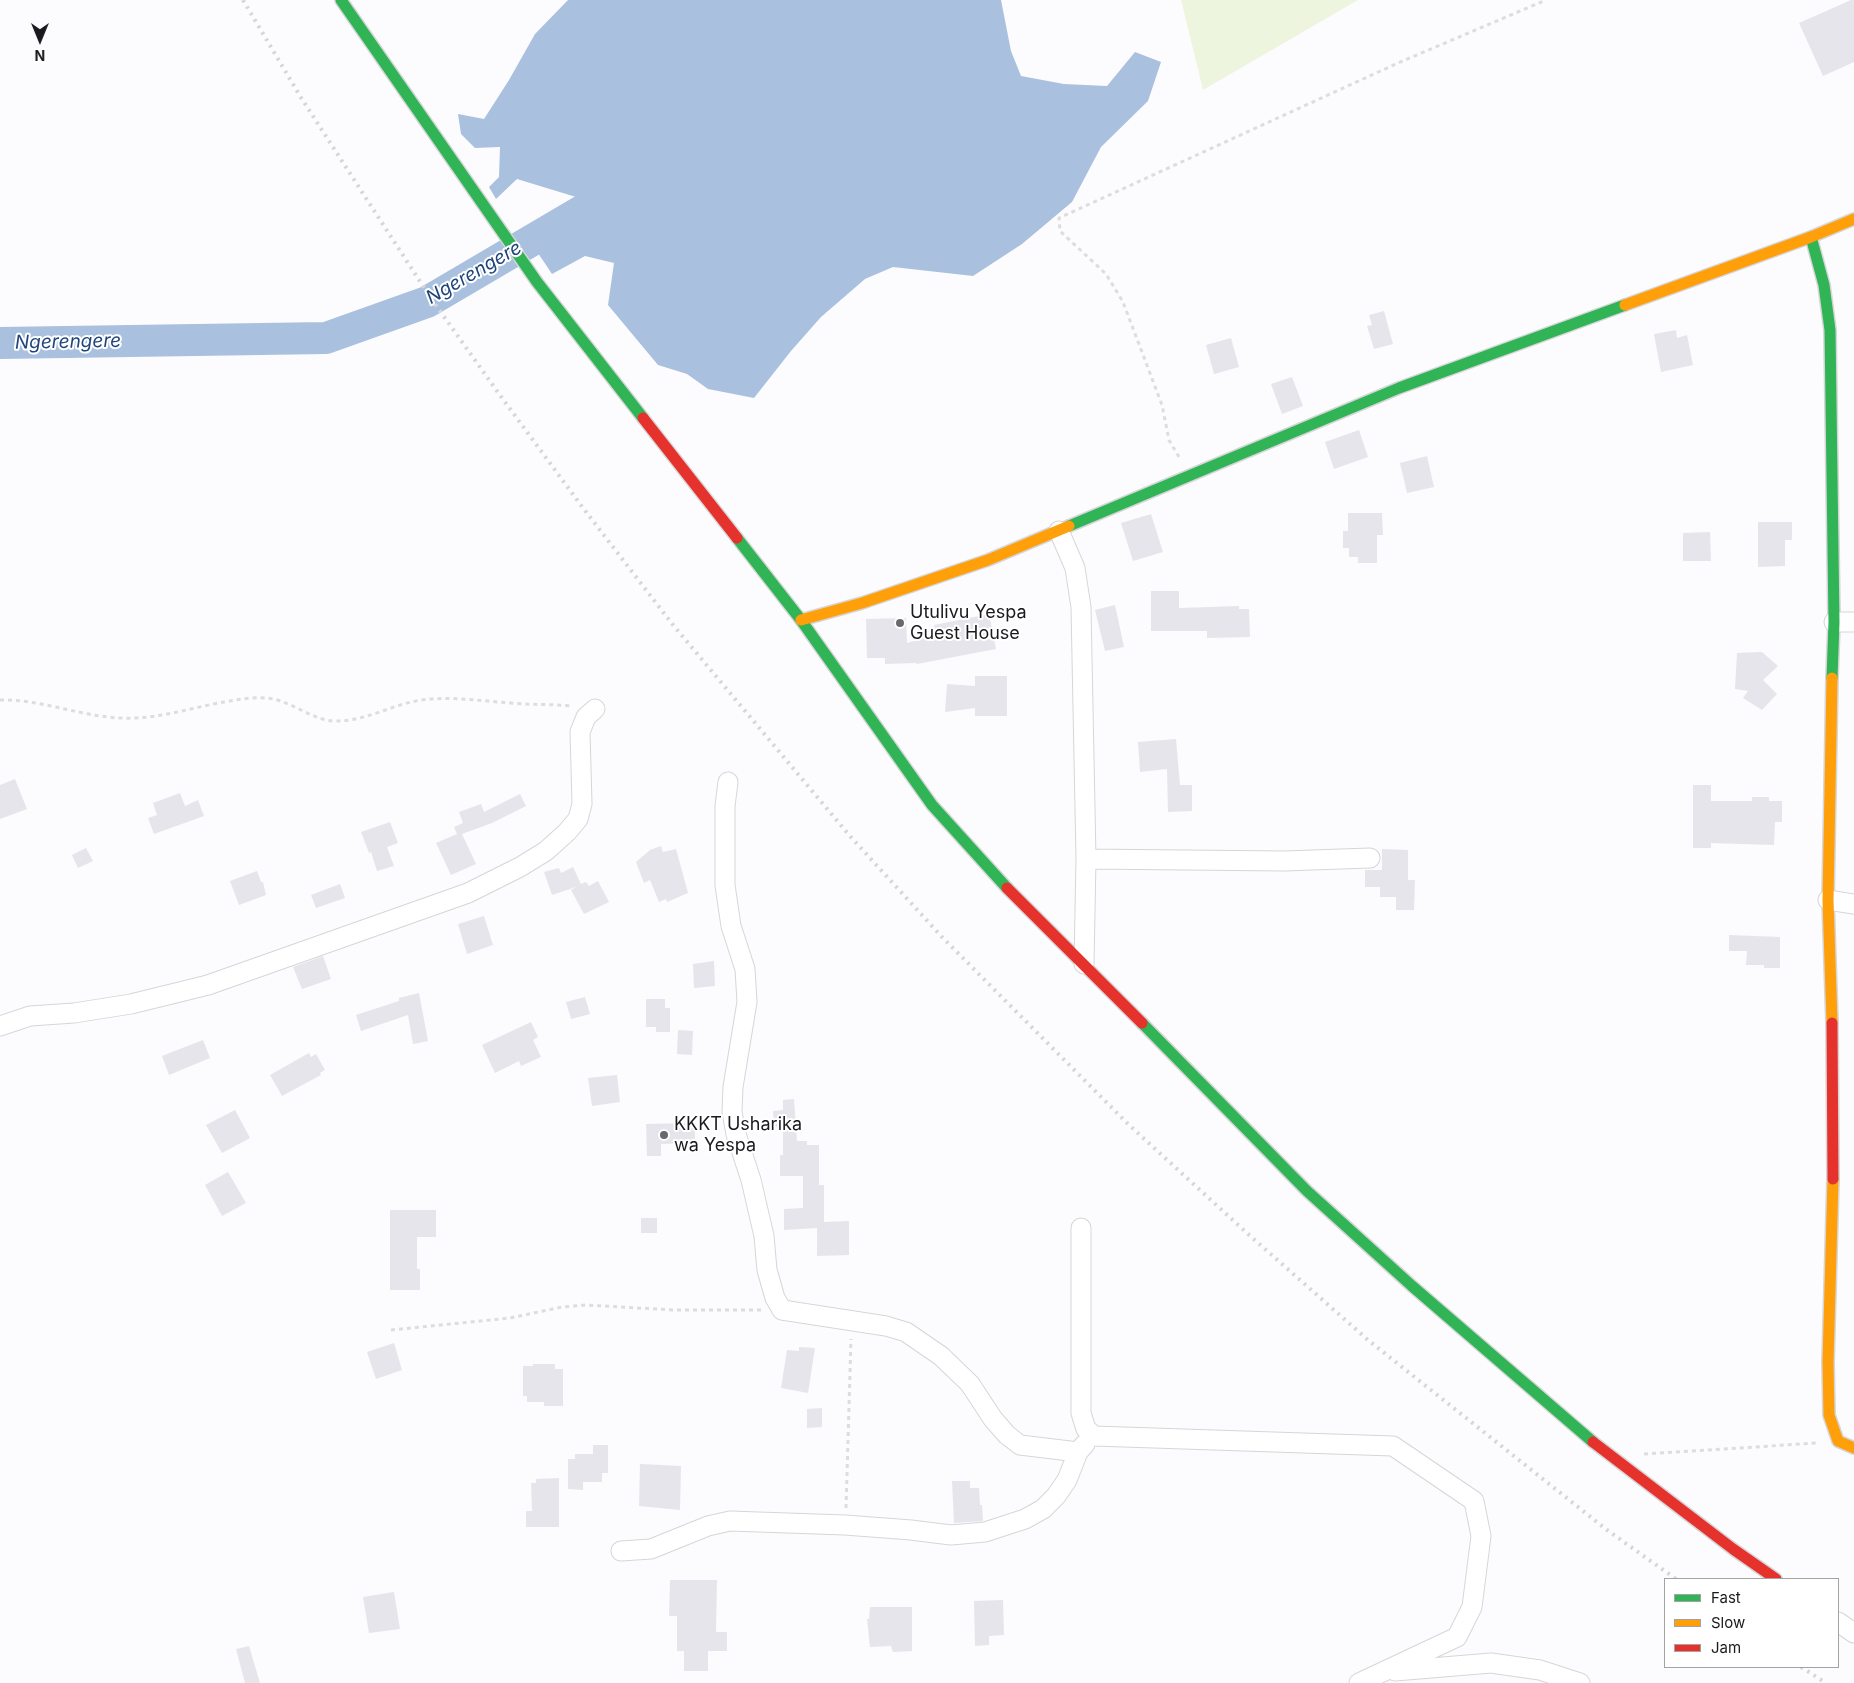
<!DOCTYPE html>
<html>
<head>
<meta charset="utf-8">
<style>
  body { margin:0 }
  #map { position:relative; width:1854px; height:1683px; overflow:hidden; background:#fcfcfe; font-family:Inter,sans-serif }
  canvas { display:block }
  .legend { position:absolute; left:1664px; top:1578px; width:175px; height:90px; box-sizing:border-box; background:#fff; border:1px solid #a3a3a5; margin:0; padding:6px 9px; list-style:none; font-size:15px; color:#1a191d }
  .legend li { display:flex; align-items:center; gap:10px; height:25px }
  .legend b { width:25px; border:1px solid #a3a3a5 }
  .north { position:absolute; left:15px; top:15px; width:50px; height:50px; -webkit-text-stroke:4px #fff; paint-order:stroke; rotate:180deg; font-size:14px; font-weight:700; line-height:20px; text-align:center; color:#1a191d }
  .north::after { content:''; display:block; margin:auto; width:18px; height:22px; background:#1a191d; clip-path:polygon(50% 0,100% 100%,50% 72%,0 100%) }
</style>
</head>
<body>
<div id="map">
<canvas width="1854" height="1683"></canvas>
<ul class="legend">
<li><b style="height:6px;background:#30b455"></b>Fast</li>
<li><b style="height:6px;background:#ff9f0a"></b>Slow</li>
<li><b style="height:6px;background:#e5322d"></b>Jam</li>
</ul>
<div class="north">N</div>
</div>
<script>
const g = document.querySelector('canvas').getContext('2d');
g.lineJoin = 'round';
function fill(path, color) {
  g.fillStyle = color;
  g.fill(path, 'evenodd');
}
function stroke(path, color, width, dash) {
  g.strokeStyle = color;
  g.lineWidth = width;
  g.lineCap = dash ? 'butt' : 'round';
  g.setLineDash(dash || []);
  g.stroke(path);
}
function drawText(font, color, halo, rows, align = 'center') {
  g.font = font + ' Inter,sans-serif';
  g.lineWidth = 4;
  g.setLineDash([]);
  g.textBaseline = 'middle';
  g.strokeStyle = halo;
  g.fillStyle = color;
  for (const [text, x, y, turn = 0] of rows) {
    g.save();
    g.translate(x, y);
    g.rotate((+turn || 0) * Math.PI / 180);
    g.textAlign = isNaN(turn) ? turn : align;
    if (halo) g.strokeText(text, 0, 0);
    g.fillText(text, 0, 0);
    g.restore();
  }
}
fill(new Path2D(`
  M 1181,0 L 1358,0 L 1203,90 Z`), '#eef5de');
fill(new Path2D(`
  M 568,0 L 1001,0 L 1011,51 L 1021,76 L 1064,84 L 1107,86 L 1135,52 L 1161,62 L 1148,101 L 1101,147 L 1072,202 L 1022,244 L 973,276 L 893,267 L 865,279 L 821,317 L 791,351 L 754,398 L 708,389 L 687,374 L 658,365 L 608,305 L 614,263 L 585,256 L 552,274 L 532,244 L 574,221 L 576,197 L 517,179 L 496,199 L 489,187 L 499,177 L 500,147 L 475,148 L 461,134 L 458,114 L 484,119 L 509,80 L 535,34 Z`), '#aac0df');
stroke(new Path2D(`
  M 0,343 L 326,338 L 427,302 L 614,192`), '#aac0df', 32);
fill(new Path2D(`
  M 1851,0 L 1854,0 L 1854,62 L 1823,76 L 1799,23 Z
  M 1384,311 L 1393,344 L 1374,349 L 1367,326 L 1372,325 L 1369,315 Z
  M 1676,330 L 1677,338 L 1687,335 L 1693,365 L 1661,372 L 1654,334 Z
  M 1231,338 L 1239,367 L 1214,374 L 1206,345 Z
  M 1292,377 L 1303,406 L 1282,414 L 1271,384 Z
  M 1359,430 L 1368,457 L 1334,469 L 1325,442 Z
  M 1427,456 L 1434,487 L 1407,493 L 1400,463 Z
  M 1348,513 L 1382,513 L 1383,535 L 1377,535 L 1377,563 L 1358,563 L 1358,557 L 1349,557 L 1349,548 L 1343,548 L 1343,531 L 1348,531 Z
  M 1151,514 L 1163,552 L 1133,561 L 1121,523 Z
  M 1758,522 L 1792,522 L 1792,540 L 1785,540 L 1785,566 L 1758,567 Z
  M 1710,532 L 1711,561 L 1683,561 L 1683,533 Z
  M 1151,591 L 1179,591 L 1179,608 L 1239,606 L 1239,609 L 1249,609 L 1250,637 L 1207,638 L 1207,631 L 1151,631 Z
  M 1115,605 L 1124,647 L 1105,651 L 1095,610 Z
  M 989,614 L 996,649 L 917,664 L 916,663 L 885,664 L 885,658 L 867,658 L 866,619 L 906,618 L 907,643 L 937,634 L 934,625 Z
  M 1762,652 L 1778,666 L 1763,680 L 1777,694 L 1762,710 L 1743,698 L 1748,691 L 1735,689 L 1737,653 Z
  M 975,676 L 1007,676 L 1007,716 L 975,716 L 975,708 L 945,712 L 947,684 L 975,686 Z
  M 1176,739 L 1180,785 L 1192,785 L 1192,811 L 1168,812 L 1167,769 L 1140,772 L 1138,742 Z
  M 15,779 L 27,809 L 0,819 L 0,785 Z
  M 1693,785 L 1711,785 L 1711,801 L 1752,801 L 1752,797 L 1769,797 L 1769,801 L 1782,801 L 1782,822 L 1775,822 L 1774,845 L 1711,843 L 1711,848 L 1693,848 Z
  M 180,793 L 185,806 L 198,800 L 204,816 L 154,834 L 148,818 L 157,815 L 153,803 Z
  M 520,794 L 526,806 L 492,823 L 462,834 L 476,864 L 451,875 L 436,843 L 457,834 L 454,827 L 463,823 L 459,812 L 481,804 L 484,812 Z
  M 390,822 L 398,843 L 387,847 L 394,866 L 377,871 L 371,852 L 369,853 L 361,832 Z
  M 661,846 L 663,852 L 676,849 L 688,893 L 667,902 L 666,899 L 659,902 L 650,880 L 644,883 L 636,862 L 650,850 Z
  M 86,848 L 93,861 L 78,868 L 72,855 Z
  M 1382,849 L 1408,850 L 1408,880 L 1415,880 L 1414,910 L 1396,910 L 1396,897 L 1380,897 L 1380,887 L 1365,887 L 1365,870 L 1382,870 Z
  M 573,867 L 581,884 L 586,882 L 589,886 L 598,881 L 609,902 L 584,914 L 571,890 L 576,887 L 552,895 L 544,872 L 559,868 L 561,873 Z
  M 257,871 L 261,882 L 263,882 L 266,895 L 239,905 L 230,881 Z
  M 340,884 L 345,898 L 316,908 L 311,895 Z
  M 484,916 L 493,945 L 467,954 L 458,924 Z
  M 1729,935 L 1780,937 L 1780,968 L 1764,968 L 1764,965 L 1746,965 L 1747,951 L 1729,951 Z
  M 323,956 L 331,979 L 302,989 L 293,967 Z
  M 714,961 L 715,986 L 694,988 L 693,964 Z
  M 419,993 L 428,1041 L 413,1044 L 408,1015 L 361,1031 L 356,1015 L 399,1001 L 399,998 Z
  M 585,997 L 590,1014 L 571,1019 L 566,1002 Z
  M 646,999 L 665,999 L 665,1008 L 670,1008 L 670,1032 L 656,1032 L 656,1027 L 646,1027 Z
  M 531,1022 L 538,1037 L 533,1040 L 541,1057 L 521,1066 L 519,1061 L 495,1073 L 482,1045 Z
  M 678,1030 L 693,1031 L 692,1055 L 677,1054 Z
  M 203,1040 L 210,1058 L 169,1075 L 162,1056 Z
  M 309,1053 L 311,1057 L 316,1054 L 325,1070 L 320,1073 L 321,1075 L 282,1096 L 270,1075 Z
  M 617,1075 L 620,1102 L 592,1106 L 588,1078 Z
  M 794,1099 L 797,1141 L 807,1141 L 807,1145 L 819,1145 L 819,1185 L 824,1185 L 824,1222 L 849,1221 L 849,1255 L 817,1256 L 817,1228 L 784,1230 L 784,1209 L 803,1208 L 803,1176 L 780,1176 L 780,1155 L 783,1155 L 783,1127 L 774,1127 L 773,1111 L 783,1110 L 783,1100 Z
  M 235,1110 L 250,1138 L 222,1153 L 206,1125 Z
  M 695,1123 L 695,1143 L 661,1144 L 661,1156 L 647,1156 L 646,1124 Z
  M 228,1172 L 246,1203 L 222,1216 L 205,1185 Z
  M 390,1210 L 436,1210 L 436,1237 L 417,1237 L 417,1269 L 420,1269 L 420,1290 L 390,1290 Z
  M 641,1218 L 657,1218 L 657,1233 L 641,1233 Z
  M 394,1343 L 402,1370 L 376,1379 L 367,1352 Z
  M 799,1347 L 815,1348 L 808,1393 L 781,1388 L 787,1350 L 799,1351 Z
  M 533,1364 L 555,1364 L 555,1369 L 563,1369 L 563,1406 L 544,1406 L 544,1402 L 527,1402 L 527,1396 L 523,1396 L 523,1366 L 533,1366 Z
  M 822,1408 L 822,1427 L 807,1428 L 807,1409 Z
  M 593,1445 L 608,1445 L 608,1473 L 602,1473 L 602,1482 L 583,1482 L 583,1490 L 568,1489 L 568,1459 L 575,1459 L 575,1454 L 593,1454 Z
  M 640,1464 L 681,1466 L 680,1510 L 639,1506 Z
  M 559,1478 L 559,1527 L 526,1527 L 526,1511 L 532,1511 L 531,1483 L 536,1483 L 536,1479 Z
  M 952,1481 L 970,1481 L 970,1488 L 979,1488 L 980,1505 L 982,1505 L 983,1521 L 954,1523 Z
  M 670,1580 L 717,1580 L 716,1632 L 727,1632 L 727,1651 L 708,1651 L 708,1671 L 684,1671 L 684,1651 L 677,1651 L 677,1616 L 669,1616 Z
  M 394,1592 L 400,1629 L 369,1633 L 363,1597 Z
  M 1003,1600 L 1004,1635 L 989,1636 L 989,1645 L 975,1646 L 974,1601 Z
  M 870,1607 L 912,1607 L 912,1651 L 893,1652 L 891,1646 L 870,1647 L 867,1619 L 869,1619 Z
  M 249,1646 L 260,1683 L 245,1683 L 236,1649 Z`), '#e5e5eb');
const street = new Path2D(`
  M 1059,531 L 1075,568 L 1081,607 L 1086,859 L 1084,964
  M 1834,622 L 1854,622
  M 728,782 L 725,806 L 725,885 L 731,926 L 745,969 L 747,1002 L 733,1087 L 732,1112 L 736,1134 L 751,1180 L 764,1236 L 767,1270 L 775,1298 L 782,1310 L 886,1326 L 906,1332 L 941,1356 L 970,1384 L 993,1419 L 1007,1435 L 1020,1445 L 1078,1452
  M 1086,859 L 1284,861 L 1370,858
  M 1828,900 L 1854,904
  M 0,1026 L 30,1016 L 74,1013 L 131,1004 L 208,985 L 468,893 L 520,867 L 546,851 L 567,832 L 578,819 L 582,804 L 580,732 L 586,717 L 595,709
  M 1081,1228 L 1081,1413 L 1086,1429 L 1094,1436 L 1393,1446 L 1474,1501 L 1481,1536 L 1472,1607 L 1457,1637 L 1359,1683
  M 621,1551 L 651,1549 L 708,1526 L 730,1521 L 845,1525 L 911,1530 L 951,1535 L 985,1532 L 1025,1519 L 1043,1509 L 1056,1496 L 1067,1480 L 1078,1452 L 1085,1444
  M 1838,1622 L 1854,1633
  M 1395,1671 L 1491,1663 L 1540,1670 L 1580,1683`);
const fast = new Path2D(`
  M 341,0 L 537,282 L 643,418
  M 1811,237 L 1824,285 L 1830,330 L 1834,622 L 1832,678
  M 1069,526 L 1399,388 L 1625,305
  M 737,538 L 801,620 L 932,805 L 1007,888
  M 1142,1023 L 1307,1191 L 1412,1286 L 1593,1442`);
const slow = new Path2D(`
  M 1625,305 L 1811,237 L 1854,219
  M 801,620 L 862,603 L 988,560 L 1069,526
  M 1832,1023 L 1828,900 L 1832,678
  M 1833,1179 L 1828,1362 L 1829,1415 L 1838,1441 L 1854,1448`);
const jam = new Path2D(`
  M 643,418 L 737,538
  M 1007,888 L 1142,1023
  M 1832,1023 L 1833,1179
  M 1593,1442 L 1733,1549 L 1776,1579`);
stroke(street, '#d6d6d9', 21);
stroke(fast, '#d6d6d9', 14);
stroke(slow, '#d6d6d9', 14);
stroke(jam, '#d6d6d9', 14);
stroke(new Path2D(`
  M 1179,457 L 1169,440 L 1162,405 L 1123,302 L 1106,274 L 1060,231 L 1059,218 L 1398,63 L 1546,0
  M 0,700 C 40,699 79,716 120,718 C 155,720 190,708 224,702 C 240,699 257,696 273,699 C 293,703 314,720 333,721 C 365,722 390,705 421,700 C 451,696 481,701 511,703 C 532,705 552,704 572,706
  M 391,1330 L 510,1318 L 562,1307 L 586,1305 L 674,1310 L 761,1310
  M 1644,1454 L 1817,1443
  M 846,1508 L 851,1339`), '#ddddde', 3, [4, 4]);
stroke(street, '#fff', 19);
stroke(fast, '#30b455', 11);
stroke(slow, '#ff9f0a', 11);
stroke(jam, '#e5322d', 11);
stroke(new Path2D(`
  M 243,0 L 300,96 L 373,209 L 430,297 L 502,398 L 583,508 L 673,625 L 849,835 L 942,937 L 1129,1125 L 1248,1234 L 1368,1340 L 1607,1530 L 1676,1579
  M 1801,1667 L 1826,1683`), '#d6d6d7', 4, [2.5, 5]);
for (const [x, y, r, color] of [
  [900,623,5,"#69686c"],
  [664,1135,5,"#69686c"]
]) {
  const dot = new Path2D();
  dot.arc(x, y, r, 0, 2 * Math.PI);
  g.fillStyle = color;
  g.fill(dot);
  stroke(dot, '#fff', 2);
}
drawText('18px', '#1a191d', '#fff', [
  ["Utulivu Yespa",910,613],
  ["Guest House",910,634],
  ["KKKT Usharika",674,1125],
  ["wa Yespa",674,1146]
], 'left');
drawText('italic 19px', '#1e447c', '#fff', [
  ["Ngerengere",474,273,-30],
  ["Ngerengere",68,342,-1]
]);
</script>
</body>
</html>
